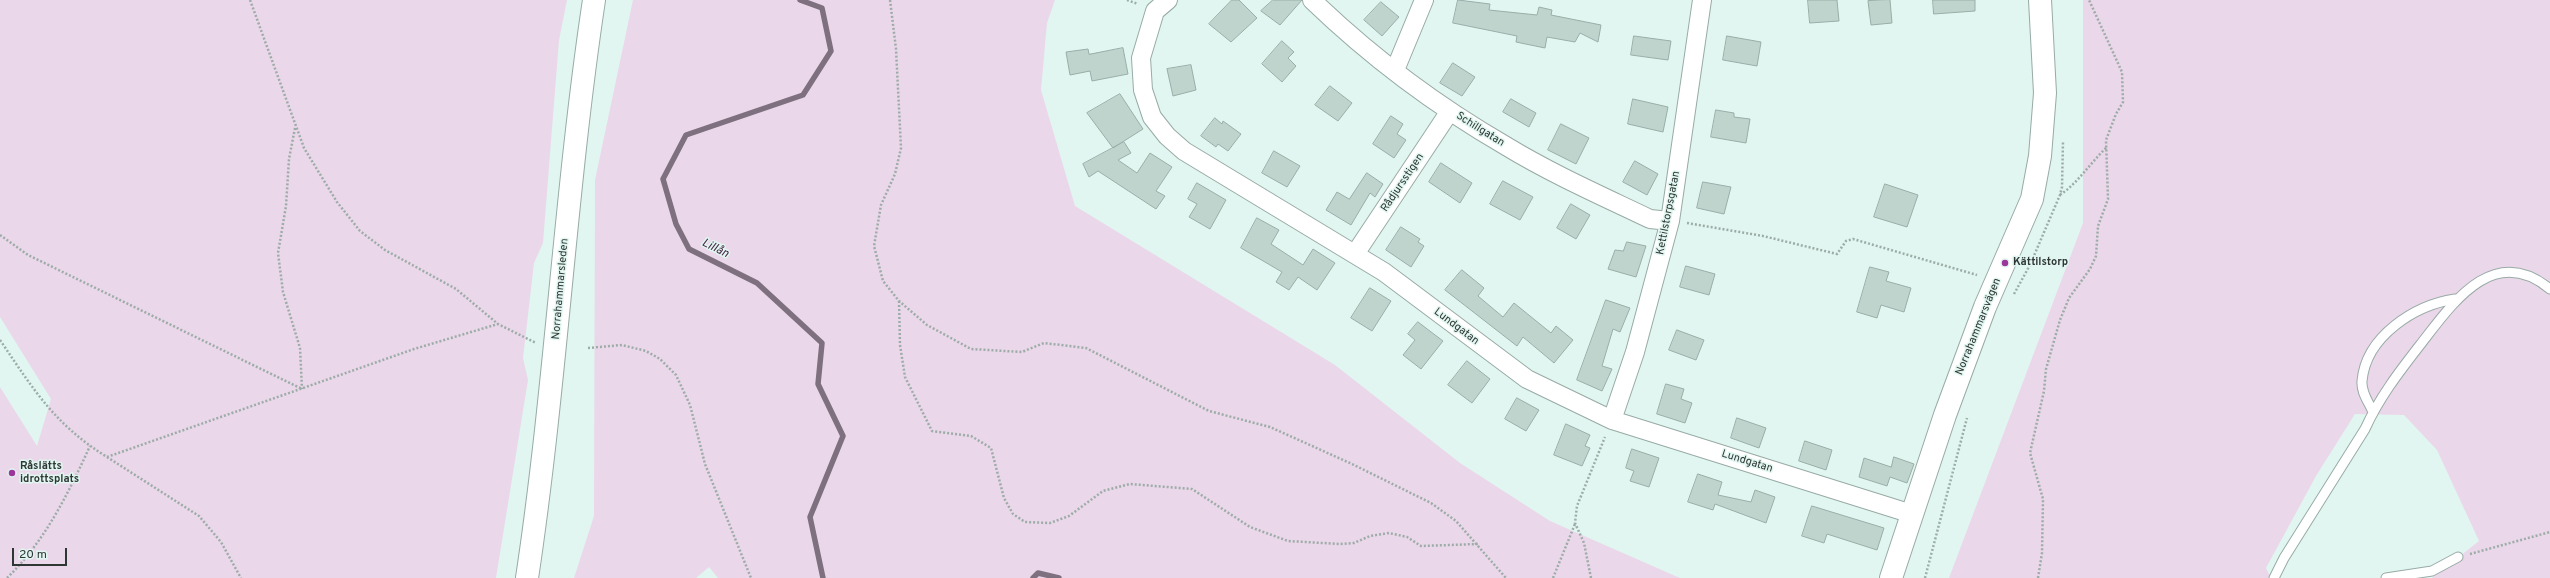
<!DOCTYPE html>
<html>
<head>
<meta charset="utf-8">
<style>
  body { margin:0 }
  #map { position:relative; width:2550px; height:578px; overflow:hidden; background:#e1f6f0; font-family:Overpass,sans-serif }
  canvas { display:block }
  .scale { position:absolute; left:12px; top:548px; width:55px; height:18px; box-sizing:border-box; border:2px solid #2f3735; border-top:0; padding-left:5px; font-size:12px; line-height:14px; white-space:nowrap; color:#2f3735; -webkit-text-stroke:3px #e1f6f0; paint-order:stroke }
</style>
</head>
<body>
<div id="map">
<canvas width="2550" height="578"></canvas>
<div class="scale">20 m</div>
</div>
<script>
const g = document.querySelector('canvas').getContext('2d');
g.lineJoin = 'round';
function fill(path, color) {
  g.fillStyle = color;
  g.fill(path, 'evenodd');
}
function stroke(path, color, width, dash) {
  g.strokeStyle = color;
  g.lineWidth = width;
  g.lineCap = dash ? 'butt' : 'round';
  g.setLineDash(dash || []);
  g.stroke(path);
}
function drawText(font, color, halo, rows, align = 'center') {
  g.font = font + ' Overpass,sans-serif';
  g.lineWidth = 3;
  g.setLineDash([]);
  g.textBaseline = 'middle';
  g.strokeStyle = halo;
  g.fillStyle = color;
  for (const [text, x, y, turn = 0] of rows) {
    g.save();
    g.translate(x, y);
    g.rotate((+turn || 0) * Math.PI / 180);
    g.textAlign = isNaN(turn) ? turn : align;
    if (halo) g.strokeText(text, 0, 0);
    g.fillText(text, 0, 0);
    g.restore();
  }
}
fill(new Path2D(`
  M 0,0 L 567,0 L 559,40 L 543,243 L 534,263 L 523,358 L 528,380 L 496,578 L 0,578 L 0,387 L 37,446 L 51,399 L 0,317 Z
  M 633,0 L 1055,0 L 1047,23 L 1041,90 L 1075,206 L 1335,365 L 1460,463 L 1550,521 L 1680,578 L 718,578 L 709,567 L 696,578 L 574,578 L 594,516 L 595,180 Z
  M 2083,0 L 2550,0 L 2550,578 L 2432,578 L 2479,541 L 2437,450 L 2404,415 L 2355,414 L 2316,476 L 2266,568 L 2271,578 L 1949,578 L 2083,223 Z`), '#ebd7ea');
stroke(new Path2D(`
  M 800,0 L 822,8 L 831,51 L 803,95 L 686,135 L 663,179 L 676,224 L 689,249 L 757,283 L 822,343 L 818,384 L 843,436 L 810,517 L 823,578
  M 1033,578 L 1038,573 L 1059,578`), '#7e707f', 5.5);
const building = new Path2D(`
  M 1232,0 L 1239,0 L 1257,18 L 1231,42 L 1209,24 Z
  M 1273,0 L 1302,0 L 1280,25 L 1261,11 Z
  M 1458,0 L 1490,4 L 1489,10 L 1537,15 L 1539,7 L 1552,10 L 1551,15 L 1601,25 L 1598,42 L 1580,33 L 1575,42 L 1547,37 L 1545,48 L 1516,42 L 1517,36 L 1453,23 Z
  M 1808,0 L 1837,0 L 1839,21 L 1810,23 Z
  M 1890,0 L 1892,23 L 1871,25 L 1868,1 Z
  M 1933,0 L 1975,0 L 1975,11 L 1934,14 Z
  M 1381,2 L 1399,17 L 1382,36 L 1364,20 Z
  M 1634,36 L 1671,41 L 1668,60 L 1631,55 Z
  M 1727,36 L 1761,42 L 1757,66 L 1723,60 Z
  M 1282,41 L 1294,52 L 1288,58 L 1296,66 L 1282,82 L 1262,64 Z
  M 1123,48 L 1128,74 L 1092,81 L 1090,71 L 1070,75 L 1066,52 L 1088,49 L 1089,54 Z
  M 1453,63 L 1475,77 L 1462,96 L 1440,83 Z
  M 1191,65 L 1196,90 L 1173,96 L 1167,69 Z
  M 1330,86 L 1352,103 L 1338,121 L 1315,105 Z
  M 1120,94 L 1143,129 L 1113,148 L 1087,113 Z
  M 1511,99 L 1536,113 L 1529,127 L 1503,112 Z
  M 1633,99 L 1668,107 L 1663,132 L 1628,124 Z
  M 1716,110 L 1734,113 L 1734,117 L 1750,119 L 1746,143 L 1711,137 Z
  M 1391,116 L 1403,124 L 1397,134 L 1406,140 L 1394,158 L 1373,144 Z
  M 1215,118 L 1222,124 L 1223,121 L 1241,134 L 1228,151 L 1218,144 L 1216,147 L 1201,136 Z
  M 1561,124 L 1589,138 L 1576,164 L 1548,150 Z
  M 1124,142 L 1131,153 L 1118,160 L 1137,173 L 1150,153 L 1172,167 L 1156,191 L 1165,196 L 1156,209 L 1098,171 L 1089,177 L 1083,164 Z
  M 1274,151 L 1300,166 L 1287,187 L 1262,173 Z
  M 1635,161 L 1658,174 L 1647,195 L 1623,182 Z
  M 1441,163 L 1472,183 L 1460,203 L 1429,182 Z
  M 1367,173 L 1383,184 L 1375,197 L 1370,193 L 1351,225 L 1326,210 L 1337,192 L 1349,199 Z
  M 1503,181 L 1533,197 L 1520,220 L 1490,204 Z
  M 1703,182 L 1731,187 L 1724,214 L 1697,208 Z
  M 1197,183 L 1226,200 L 1210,229 L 1189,217 L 1197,204 L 1188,199 Z
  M 1885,184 L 1918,195 L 1907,227 L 1874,217 Z
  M 1571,204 L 1590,215 L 1576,239 L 1557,228 Z
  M 1257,218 L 1279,230 L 1271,244 L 1303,265 L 1313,249 L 1335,263 L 1317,290 L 1298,277 L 1289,290 L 1276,282 L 1282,272 L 1241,248 Z
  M 1401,227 L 1420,239 L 1418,242 L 1424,246 L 1411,267 L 1386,250 Z
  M 1627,242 L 1646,246 L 1636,277 L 1608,269 L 1615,250 L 1623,251 Z
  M 1686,266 L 1715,274 L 1709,295 L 1680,287 Z
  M 1870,267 L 1889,272 L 1886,281 L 1911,288 L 1904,312 L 1881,305 L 1877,318 L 1857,312 Z
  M 1462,270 L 1484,288 L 1478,296 L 1503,317 L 1514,303 L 1551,333 L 1556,326 L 1573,340 L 1554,363 L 1523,337 L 1517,346 L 1445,290 Z
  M 1370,288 L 1391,301 L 1372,331 L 1351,318 Z
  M 1606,300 L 1630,308 L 1620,332 L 1613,329 L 1602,366 L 1612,369 L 1602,391 L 1577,380 Z
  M 1418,322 L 1443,341 L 1421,369 L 1403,355 L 1415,340 L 1408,334 Z
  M 1677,330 L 1704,340 L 1696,360 L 1669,350 Z
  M 1467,361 L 1490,379 L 1472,403 L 1448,385 Z
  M 1666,384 L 1684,389 L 1681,399 L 1692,403 L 1685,423 L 1657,414 Z
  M 1517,398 L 1539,410 L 1526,431 L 1505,419 Z
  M 1737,418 L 1766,428 L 1759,448 L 1731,438 Z
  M 1566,424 L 1590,435 L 1585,446 L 1590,448 L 1582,466 L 1554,455 Z
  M 1805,441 L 1832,450 L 1826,470 L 1799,461 Z
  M 1632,449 L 1659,458 L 1649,487 L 1630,481 L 1634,471 L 1626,468 Z
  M 1894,457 L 1914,464 L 1907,483 L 1890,477 L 1887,486 L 1859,477 L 1864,458 L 1891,467 Z
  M 1698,474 L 1722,482 L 1718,495 L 1751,502 L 1755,490 L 1775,497 L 1766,523 L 1715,504 L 1713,510 L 1688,502 Z
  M 1812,506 L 1884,528 L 1877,550 L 1827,534 L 1824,543 L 1802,536 Z`);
fill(building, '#c0d4ce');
stroke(building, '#9aada8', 1);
const service = new Path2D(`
  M 2372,410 C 2368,401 2361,392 2362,381 C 2366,336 2415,305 2455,299
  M 2274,578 L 2284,558 L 2365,429 C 2379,398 2399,372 2420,345 C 2452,304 2493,242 2550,289
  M 2386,578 L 2432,571 L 2458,557`);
const minor = new Path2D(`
  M 1168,0 L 1155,11 L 1141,58 L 1143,90 L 1152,117 L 1167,136 L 1184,151 L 1384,272 L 1527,379 L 1612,420 L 1912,514
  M 1312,0 C 1370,56 1437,106 1506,146 C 1552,174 1602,196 1650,219 L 1670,221
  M 1395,70 L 1424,0
  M 1355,254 L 1450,111
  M 1612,420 L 1635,352 L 1670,221 L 1702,0`);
const tertiary = new Path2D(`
  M 527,578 C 556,386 565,192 594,0
  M 1891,578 L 1945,415 L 1985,307 L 2032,199 L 2040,156 L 2045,93 L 2040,0`);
stroke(service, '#98aba6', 11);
stroke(minor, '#98aba6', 20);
stroke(tertiary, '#98aba6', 24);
stroke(new Path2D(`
  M 250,0 L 304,148 L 337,202 L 360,231 L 385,250 L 456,289 L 498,324 L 536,343
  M 890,0 L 896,49 L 901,148 L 895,174 L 881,205 L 874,246 L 883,281 L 899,301 L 927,325 L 971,349 L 1022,352 L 1044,343 L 1086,348 L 1209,411 L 1270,427 L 1352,464 L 1431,503 L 1456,521 L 1506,578
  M 1127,0 L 1138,4
  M 295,128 L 289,159 L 286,206 L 278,253 L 283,292 L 300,348 L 302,389
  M 2060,195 C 2079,182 2090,163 2107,147
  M 1687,223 L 1763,236 L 1837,254 L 1846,241 L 1853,239 L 1977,275
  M 0,235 L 28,255 L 302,389
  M 2014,294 L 2030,265 L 2060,195 L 2062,187 L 2063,142
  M 899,301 L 900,345 L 905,377 L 932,431 L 971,436 L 991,448 L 1004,498 L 1013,514 L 1025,522 L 1050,523 L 1069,516 L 1103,491 L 1130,484 L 1192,489 L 1250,527 L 1288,541 L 1340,544 L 1354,543 L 1370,536 L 1389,533 L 1407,537 L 1421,546 L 1478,544
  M 0,340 C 34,390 54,424 107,457 L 414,349 L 498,324
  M 588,348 L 622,345 L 646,351 L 660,359 L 676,375 L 690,405 L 705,464 L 751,578
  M 107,457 L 199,516 L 221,542 L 241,578
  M 2470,554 L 2550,532
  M 7,578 C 45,541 68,494 90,446
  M 1553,578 L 1575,524
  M 1591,578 L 1584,543 L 1575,523 L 1577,506 L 1605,437
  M 1925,578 L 1967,418
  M 2038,578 L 2042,553 L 2043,499 L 2030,453 L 2044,391 L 2046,369 L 2060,320 L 2069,298 L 2090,269 L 2096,256 L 2098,226 L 2108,199 L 2106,140 L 2116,114 L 2123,102 L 2122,72 L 2089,0`), '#9caca7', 2.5, [2, 2]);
stroke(service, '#fff', 9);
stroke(minor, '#fff', 18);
stroke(tertiary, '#fff', 22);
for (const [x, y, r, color] of [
  [2005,263,4,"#9c369b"],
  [12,473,4,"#9c369b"]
]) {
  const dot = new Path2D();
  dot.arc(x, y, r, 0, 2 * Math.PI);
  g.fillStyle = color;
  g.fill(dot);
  stroke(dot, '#e1f6f0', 1.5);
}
drawText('11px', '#2f3735', '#e1f6f0', [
  ["Schillgatan",1480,130,32],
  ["Rådjursstigen",1403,183,-56],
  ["Kettilstorpsgatan",1669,213,-79],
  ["Norrahammarsleden",561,289,-85],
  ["Lundgatan",1456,327,37],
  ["Norrahammarsvägen",1979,327,-68],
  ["Lundgatan",1747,462,17]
]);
drawText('bold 11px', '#2f3735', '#e1f6f0', [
  ["Kättilstorp",2013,263],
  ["Råslätts",20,467],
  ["idrottsplats",20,480]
], 'left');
drawText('italic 12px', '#472546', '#e1f6f0', [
  ["Lillån",715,249,27]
]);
</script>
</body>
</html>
